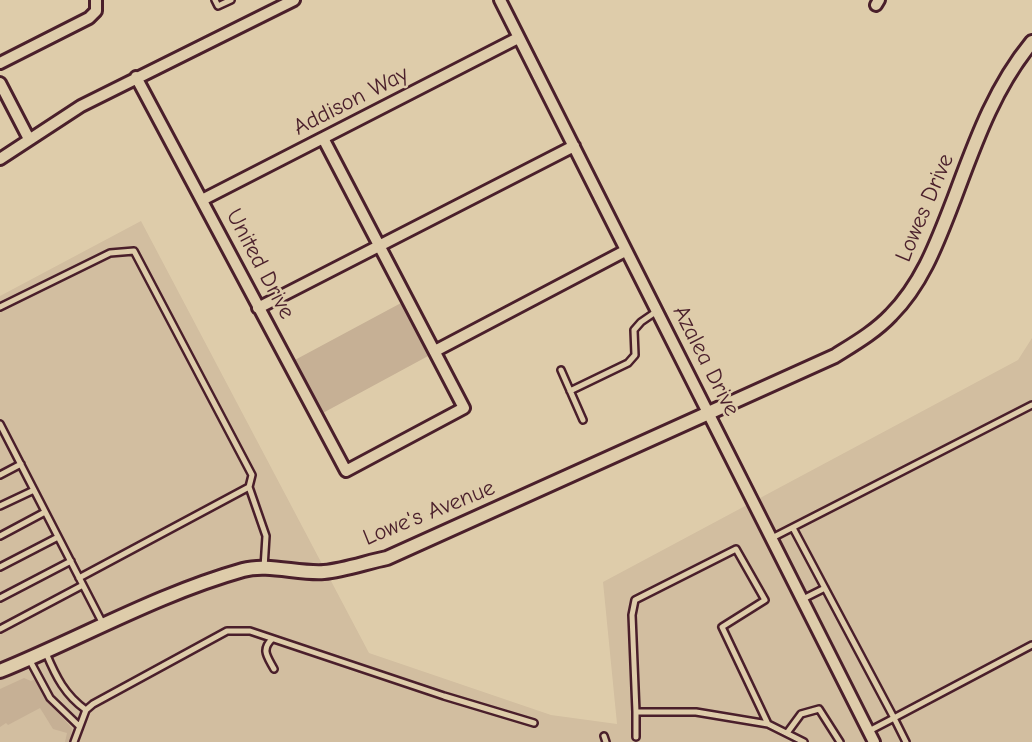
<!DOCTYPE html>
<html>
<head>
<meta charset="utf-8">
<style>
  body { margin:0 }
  canvas { display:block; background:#deccaa }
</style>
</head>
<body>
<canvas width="1032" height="742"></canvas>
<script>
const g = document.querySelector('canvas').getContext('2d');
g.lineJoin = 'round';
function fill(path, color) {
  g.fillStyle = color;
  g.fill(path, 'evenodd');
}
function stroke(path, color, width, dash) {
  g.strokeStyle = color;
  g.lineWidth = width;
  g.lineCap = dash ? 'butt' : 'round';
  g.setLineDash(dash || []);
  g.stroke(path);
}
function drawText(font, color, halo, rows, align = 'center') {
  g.font = font + ' "Comic Neue",sans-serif';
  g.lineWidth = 5;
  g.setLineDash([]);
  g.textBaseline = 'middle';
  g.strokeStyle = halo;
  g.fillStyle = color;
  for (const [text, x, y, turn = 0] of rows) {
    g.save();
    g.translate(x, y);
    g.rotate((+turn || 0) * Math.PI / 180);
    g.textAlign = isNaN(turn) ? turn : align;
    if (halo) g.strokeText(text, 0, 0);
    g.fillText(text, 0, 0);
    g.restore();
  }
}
fill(new Path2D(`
  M 141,221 L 369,653 L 551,715 L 617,724 L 603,582 L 1018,360 L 1032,338 L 1032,742 L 0,742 L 0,296 Z`), '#d2bea0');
fill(new Path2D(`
  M 401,303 L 430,355 L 321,414 L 293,361 Z
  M 24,678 L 31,681 L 36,679 L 46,700 L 72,728 L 70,742 L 65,742 L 67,733 L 53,729 L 40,708 L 8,725 L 6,723 L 0,727 L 0,689 Z`), '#c6b095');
const service = new Path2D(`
  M 215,0 L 218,6 L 231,0
  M 0,307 L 110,253 L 134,251 L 252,475 L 249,487 L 79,578
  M 561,370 L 583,420
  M 570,391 L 628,363 L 635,355 L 634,330 L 641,322 L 657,311
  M 0,424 L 103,624
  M 0,475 L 21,464
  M 249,487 L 266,536 L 264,568
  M 0,506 L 34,490
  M 793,528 L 894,718 L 1032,645
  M 0,536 L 45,512
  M 772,538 L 1032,405
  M 0,567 L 58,537
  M 0,598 L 71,561
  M 803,599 L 825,588
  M 0,629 L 83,585
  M 272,639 C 261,650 267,656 274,669
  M 46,653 C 56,677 65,695 86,710
  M 29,659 L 50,698 L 79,726
  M 636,712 L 632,615 L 635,600 L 736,549 L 765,600 L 722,627 L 768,724
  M 869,731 L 894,718 L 906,742
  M 787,733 L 801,714 L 819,709 L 840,742
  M 604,736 L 606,742
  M 636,737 L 636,712 L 696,712 L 768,724 L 804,742
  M 74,742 L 86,710 L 93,704 L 227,631 L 250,631 L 444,696 L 534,723`);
const minor = new Path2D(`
  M 500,0 L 874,742
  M 876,5 L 879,0
  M 0,63 L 89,18 L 96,11 L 96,0
  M 136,77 L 346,471 L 464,408 L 324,140
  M 0,83 L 29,139
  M 0,159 L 81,106 L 294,0
  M 202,200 L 518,38
  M 258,308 L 574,146
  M 435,351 L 625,251`);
const tertiary = new Path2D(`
  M 0,671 C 81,638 158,594 243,570 C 267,563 299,574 324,572 C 345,570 367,562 387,558 L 835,356 C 854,344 875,332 891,315 C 923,283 938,240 954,199 C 975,143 994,88 1032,42`);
stroke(service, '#4a1f2b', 10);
stroke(minor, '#4a1f2b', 16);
stroke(tertiary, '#4a1f2b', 18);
stroke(service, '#deccaa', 5);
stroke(minor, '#deccaa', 10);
stroke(tertiary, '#deccaa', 12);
drawText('23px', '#4a1f2b', '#deccaa', [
  ["Addison Way",351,101,-27],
  ["Lowes Drive",925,208,-67],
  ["United Drive",260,264,62],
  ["Azalea Drive",706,361,63],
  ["Lowe's Avenue",429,513,-22]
]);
</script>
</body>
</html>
